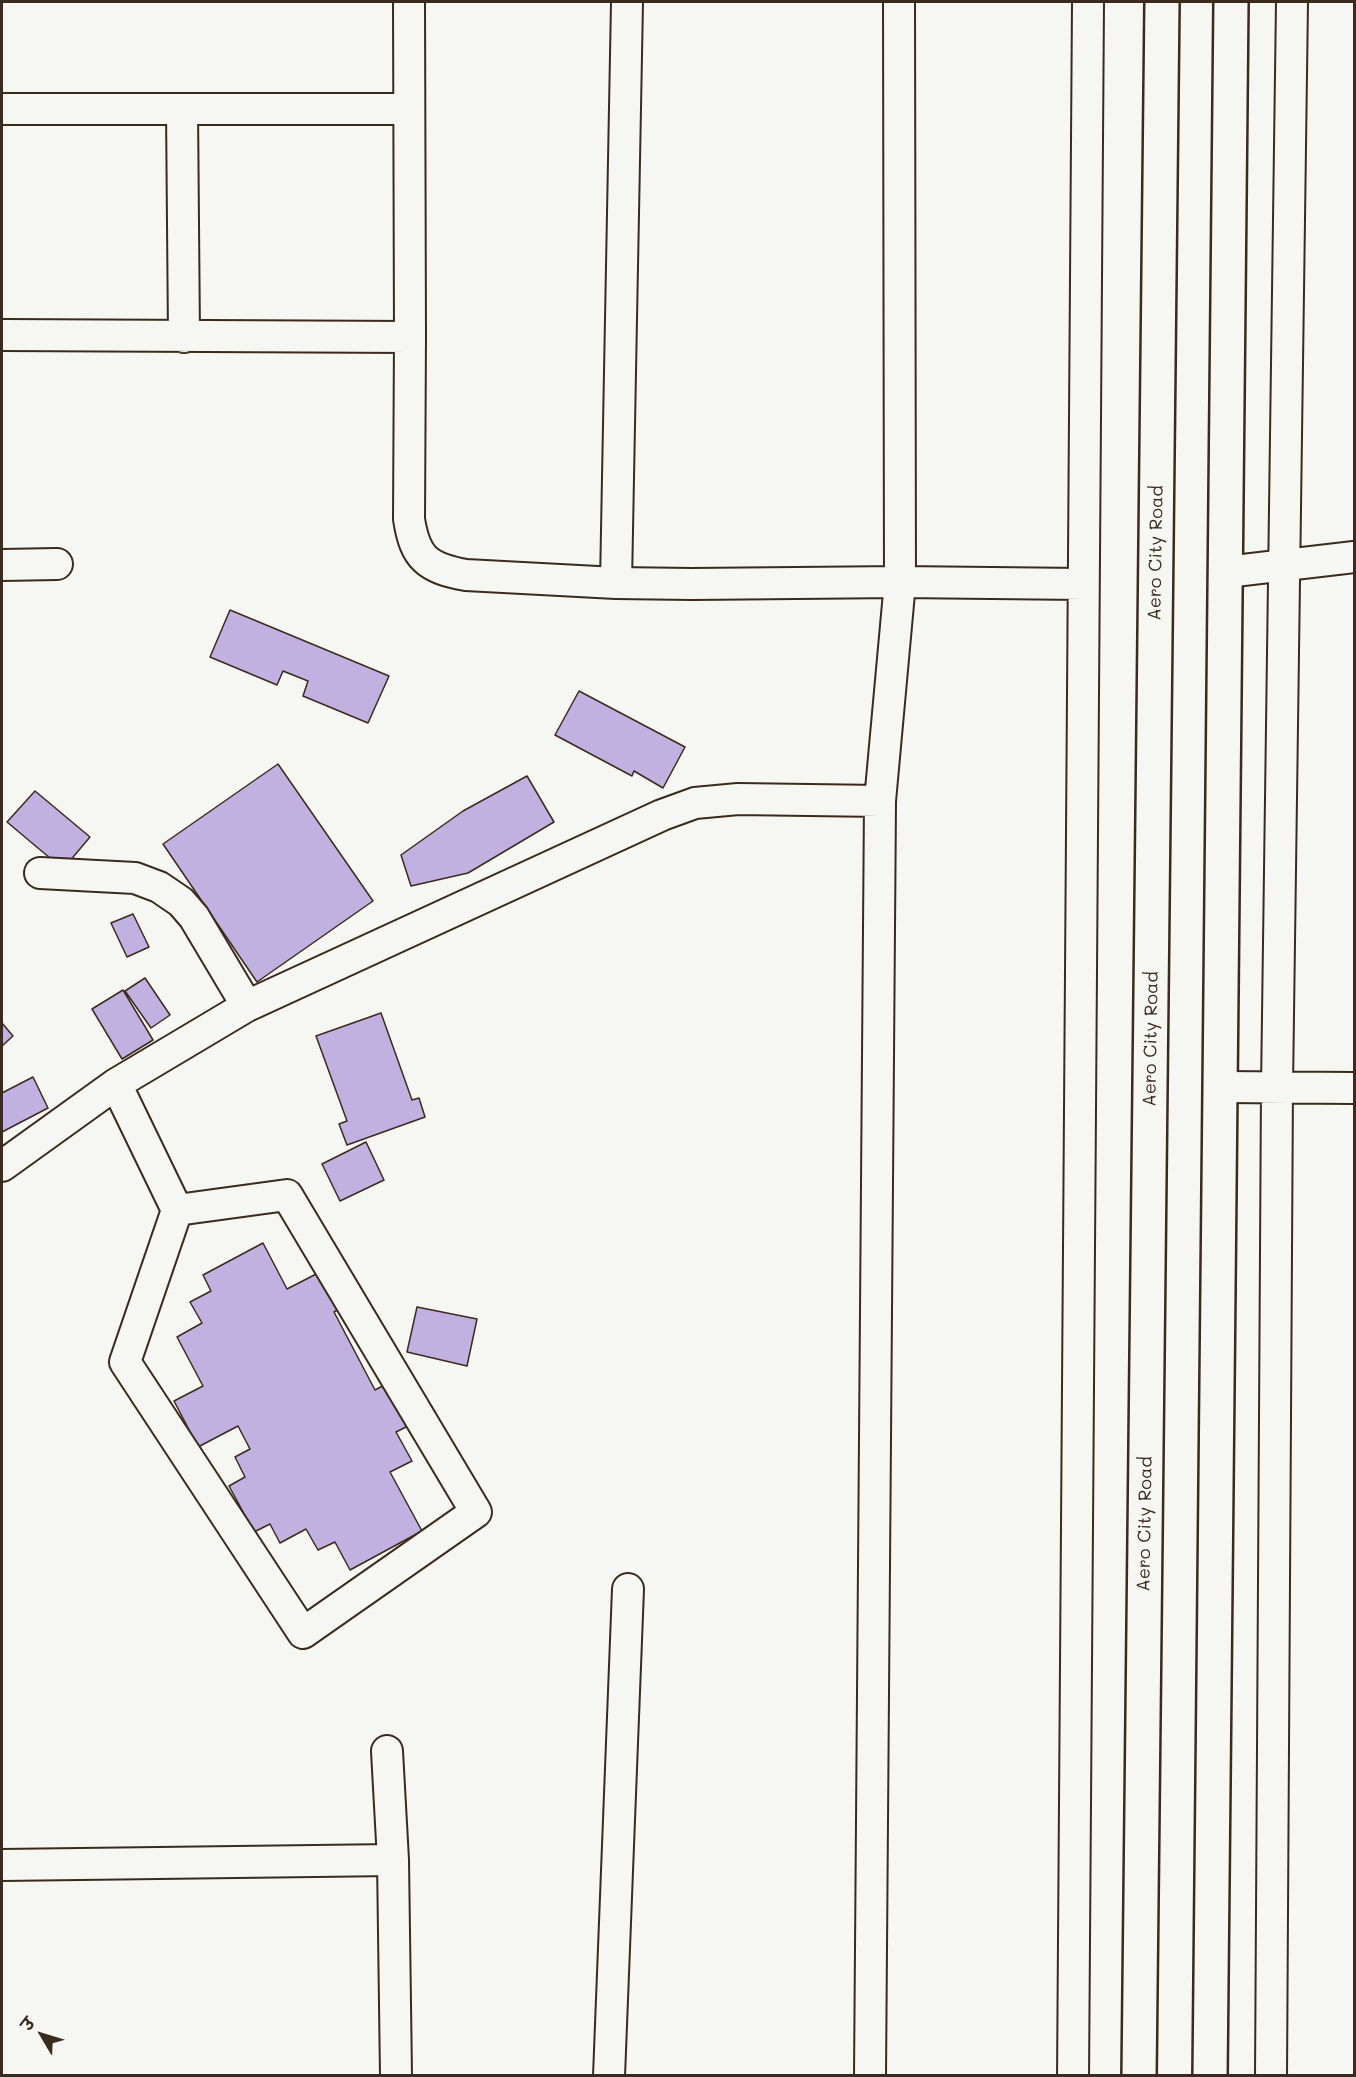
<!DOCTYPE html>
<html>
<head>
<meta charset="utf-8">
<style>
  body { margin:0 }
  #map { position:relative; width:1356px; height:2077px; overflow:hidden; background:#f6f6f2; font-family:Mali,"Playpen Sans Deva",sans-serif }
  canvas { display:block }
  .frame { position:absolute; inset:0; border:3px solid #3b2a1e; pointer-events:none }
  .north { position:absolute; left:12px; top:2005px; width:60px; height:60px; -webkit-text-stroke:4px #f6f6f2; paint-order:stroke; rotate:308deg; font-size:16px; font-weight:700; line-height:24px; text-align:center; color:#3b2a1e }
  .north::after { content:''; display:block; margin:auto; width:21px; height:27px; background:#3b2a1e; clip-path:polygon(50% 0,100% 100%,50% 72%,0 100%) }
</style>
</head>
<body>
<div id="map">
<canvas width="1356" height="2077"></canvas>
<div class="frame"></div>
<div class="north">उ</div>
</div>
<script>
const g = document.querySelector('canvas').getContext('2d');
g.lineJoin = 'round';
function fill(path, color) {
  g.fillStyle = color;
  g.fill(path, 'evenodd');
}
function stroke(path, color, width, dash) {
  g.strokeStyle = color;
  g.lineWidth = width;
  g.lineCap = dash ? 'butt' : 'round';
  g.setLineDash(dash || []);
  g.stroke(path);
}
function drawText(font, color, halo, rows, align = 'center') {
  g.font = font + ' Mali,sans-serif';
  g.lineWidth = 4.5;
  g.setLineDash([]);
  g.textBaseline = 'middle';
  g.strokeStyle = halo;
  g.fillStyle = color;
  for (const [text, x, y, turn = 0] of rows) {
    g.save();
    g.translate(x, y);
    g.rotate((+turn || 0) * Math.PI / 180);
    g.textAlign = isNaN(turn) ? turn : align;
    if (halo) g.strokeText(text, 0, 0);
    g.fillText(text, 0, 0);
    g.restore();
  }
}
const building = new Path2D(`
  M 230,610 L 389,676 L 368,723 L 303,696 L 308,681 L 283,671 L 277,685 L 210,657 Z
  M 579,691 L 685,747 L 663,788 L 634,771 L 632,776 L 555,735 Z
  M 278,764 L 373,901 L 257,982 L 163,844 Z
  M 527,776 L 554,822 L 468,873 L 411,886 L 401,855 L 463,811 Z
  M 35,791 L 90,837 L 63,869 L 7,822 Z
  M 133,914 L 149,947 L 127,957 L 111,923 Z
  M 145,978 L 170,1015 L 151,1028 L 125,991 Z
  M 123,990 L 153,1040 L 122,1059 L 92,1009 Z
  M 381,1013 L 412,1100 L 419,1098 L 425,1117 L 347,1145 L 339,1124 L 347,1121 L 316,1036 Z
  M 2,1023 L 13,1036 L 2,1046 Z
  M 33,1077 L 48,1108 L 2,1132 L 2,1093 Z
  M 366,1142 L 384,1180 L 340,1201 L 322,1164 Z
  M 263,1243 L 287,1289 L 324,1270 L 343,1307 L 334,1312 L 375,1390 L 390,1382 L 412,1424 L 396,1432 L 412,1461 L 390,1472 L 422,1531 L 350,1570 L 335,1542 L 318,1550 L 306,1529 L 280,1543 L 270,1524 L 254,1532 L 229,1486 L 245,1477 L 235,1457 L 250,1449 L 238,1426 L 198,1447 L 174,1401 L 203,1386 L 177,1337 L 202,1323 L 190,1302 L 211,1291 L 203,1275 Z
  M 417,1307 L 477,1319 L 467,1366 L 407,1352 Z`);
fill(building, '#c0b1e1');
stroke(building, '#3b2a1e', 1.5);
const street = new Path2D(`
  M 409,2 L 410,337
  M 2,109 L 409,109
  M 182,109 L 184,337
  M 2,335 L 410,337 L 409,519 C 415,558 427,568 466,575 L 616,583 L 692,584 L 900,582 L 1083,584
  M 2,565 L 57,564
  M 1226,572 L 1354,557
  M 616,583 L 627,2
  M 40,873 L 135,878 L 159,887 L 181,902 L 194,917 L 247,1006
  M 116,1084 L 177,1210 L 125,1362 L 303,1633 L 476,1512 L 287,1195 L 177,1210
  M 1222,1087 L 1354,1088
  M 2,1166 L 116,1084 L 247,1006 L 662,815 L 695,803 L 738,799 L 880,801
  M 387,1751 L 393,1860 L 396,2076
  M 2,1865 L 393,1860
  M 609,2076 L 628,1589
  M 870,2076 L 880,801 L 900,582 L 899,2
  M 1073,2076 L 1088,2
  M 1271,2076 L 1277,1087 L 1292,2`);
const secondary = new Path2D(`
  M 1139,2076 L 1162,2
  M 1210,2076 L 1231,2`);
stroke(street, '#3b2a1e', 34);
stroke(secondary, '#3b2a1e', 38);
stroke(street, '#f6f6f2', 30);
stroke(secondary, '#f6f6f2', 33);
drawText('18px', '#3b2a1e', '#f6f6f2', [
  ["Aero City Road",1156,553,-89],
  ["Aero City Road",1151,1039,-89],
  ["Aero City Road",1145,1524,-89]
]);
</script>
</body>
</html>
